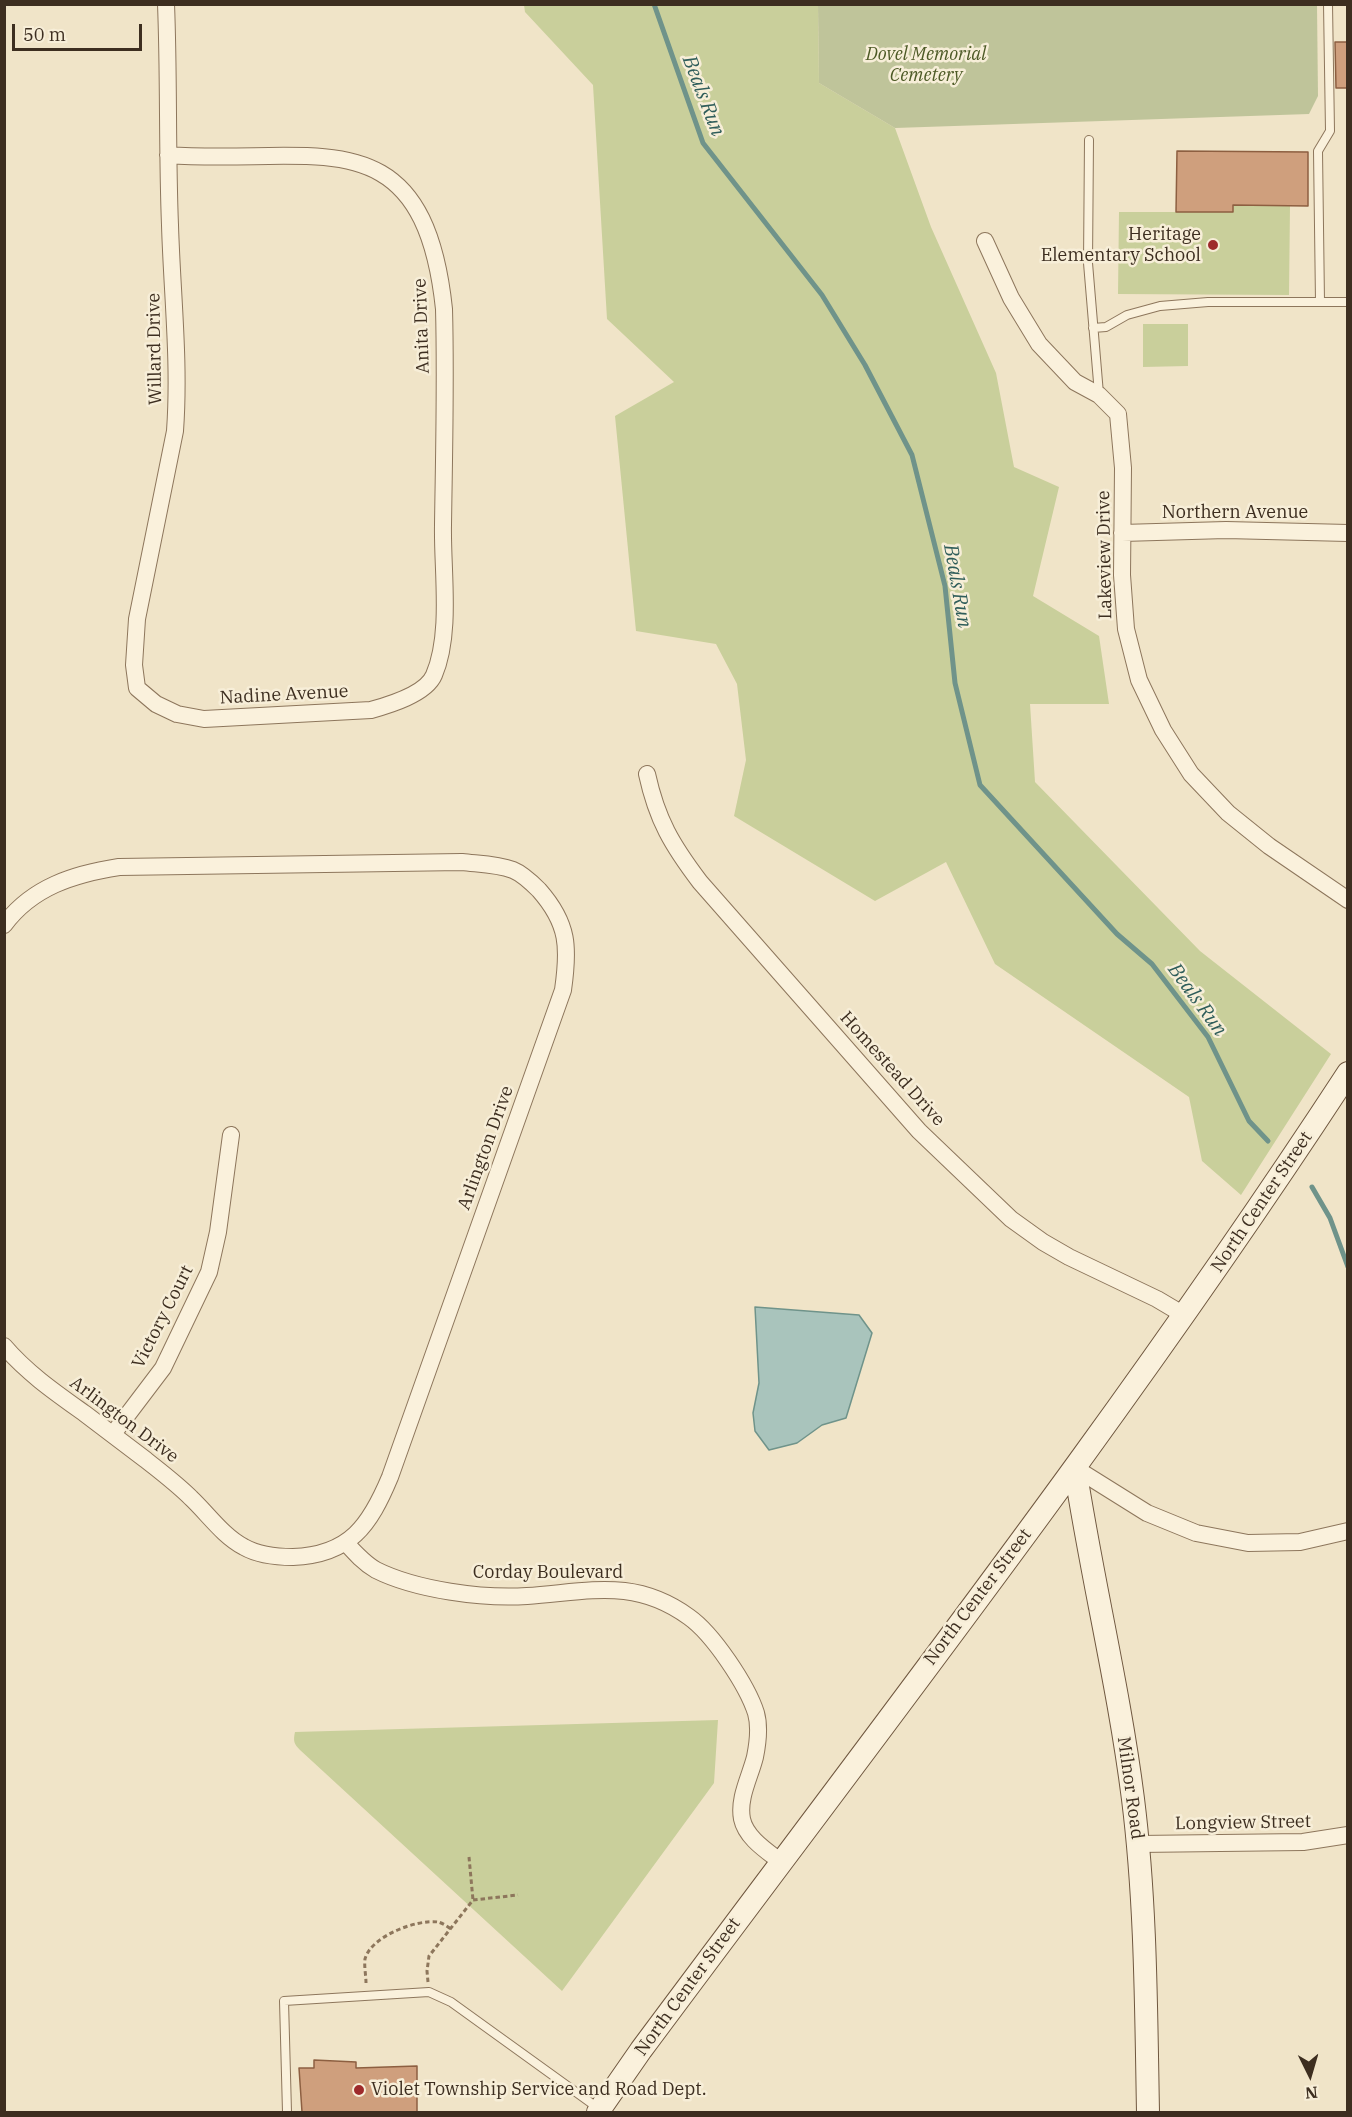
<!DOCTYPE html>
<html>
<head>
<meta charset="utf-8">
<style>
  body { margin:0 }
  #map { position:relative; width:1352px; height:2117px; overflow:hidden; background:#f0e4c8; font-family:"IBM Plex Serif",serif }
  canvas { display:block }
  .frame { position:absolute; inset:0; border:6px solid #3d2e20; pointer-events:none }
  .north { position:absolute; left:1280px; top:2045px; width:60px; height:60px; -webkit-text-stroke:4px #f7eed8; paint-order:stroke; rotate:175deg; font-size:16px; font-weight:700; line-height:24px; text-align:center; color:#3d2e20 }
  .north::after { content:''; display:block; margin:auto; width:21px; height:27px; background:#3d2e20; clip-path:polygon(50% 0,100% 100%,50% 72%,0 100%) }
  .scale { position:absolute; left:12px; top:24px; width:130px; height:27px; box-sizing:border-box; border:3px solid #3d2e20; border-top:0; padding-left:8px; font-size:18px; line-height:21px; white-space:nowrap; color:#3d2e20; -webkit-text-stroke:4px #f7eed8; paint-order:stroke }
</style>
</head>
<body>
<div id="map">
<canvas width="1352" height="2117"></canvas>
<div class="frame"></div>
<div class="north">N</div>
<div class="scale">50 m</div>
</div>
<script>
const g = document.querySelector('canvas').getContext('2d');
g.lineJoin = 'round';
function fill(path, color) {
  g.fillStyle = color;
  g.fill(path, 'evenodd');
}
function stroke(path, color, width, dash) {
  g.strokeStyle = color;
  g.lineWidth = width;
  g.lineCap = dash ? 'butt' : 'round';
  g.setLineDash(dash || []);
  g.stroke(path);
}
function drawText(font, color, halo, rows, align = 'center') {
  g.font = font + ' "IBM Plex Serif",serif';
  g.lineWidth = 5;
  g.setLineDash([]);
  g.textBaseline = 'middle';
  g.strokeStyle = halo;
  g.fillStyle = color;
  for (const [text, x, y, turn = 0] of rows) {
    g.save();
    g.translate(x, y);
    g.rotate((+turn || 0) * Math.PI / 180);
    g.textAlign = isNaN(turn) ? turn : align;
    if (halo) g.strokeText(text, 0, 0);
    g.fillText(text, 0, 0);
    g.restore();
  }
}
fill(new Path2D(`
  M 524,5 L 818,5 L 819,83 L 895,128 L 931,227 L 996,373 L 1014,467 L 1059,487 L 1033,596 L 1099,636 L 1109,704 L 1030,704 L 1035,782 L 1200,951 L 1331,1054 L 1241,1195 L 1202,1161 L 1189,1097 L 995,964 L 946,862 L 875,901 L 734,816 L 746,760 L 737,684 L 716,644 L 636,631 L 615,416 L 674,382 L 607,319 L 593,85 L 525,12 Z
  M 1233,205 L 1290,206 L 1289,295 L 1118,294 L 1119,212 L 1233,212 Z
  M 1143,324 L 1188,324 L 1188,366 L 1143,367 Z
  M 718,1720 L 714,1783 L 562,1991 L 300,1750 C 294,1744 293,1741 295,1732 Z`), '#c9cf9b');
fill(new Path2D(`
  M 818,5 L 1317,5 L 1318,96 L 1309,114 L 895,128 L 819,83 Z`), '#bfc49a');
const water = new Path2D(`
  M 755,1307 L 859,1315 L 872,1333 L 846,1418 L 822,1425 L 797,1443 L 769,1450 L 755,1431 L 753,1413 L 759,1383 Z`);
fill(water, '#a9c4bc');
stroke(water, '#6f938a', 1.5);
stroke(new Path2D(`
  M 654,4 L 703,143 L 822,295 L 865,365 L 912,455 L 945,586 L 955,683 L 980,785 L 1117,934 L 1152,964 L 1208,1037 L 1249,1121 L 1268,1141
  M 1312,1187 L 1330,1218 L 1348,1267`), '#6f938a', 5);
const building = new Path2D(`
  M 1335,42 L 1347,42 L 1347,88 L 1336,88 Z
  M 1177,151 L 1308,152 L 1308,206 L 1233,205 L 1233,212 L 1176,212 Z
  M 314,2060 L 356,2062 L 356,2068 L 417,2066 L 417,2112 L 302,2112 L 299,2068 L 314,2068 Z`);
fill(building, '#cf9f7d');
stroke(building, '#8d5f41', 1.5);
const lane = new Path2D(`
  M 1089,140 L 1088,263 L 1099,394
  M 1320,302 L 1318,151 L 1330,131 L 1328,4
  M 1093,328 L 1106,327 L 1127,315 L 1160,306 L 1208,302 L 1348,302
  M 287,2112 L 284,2001 L 429,1992 L 451,2002 L 598,2108`);
const street = new Path2D(`
  M 166,4 C 169,78 167,151 170,225 C 172,294 180,362 175,431 L 137,619 L 134,665 L 137,688 L 156,704 L 177,714 L 204,719 L 371,710 C 389,705 426,694 434,675 C 452,633 442,570 443,525 C 444,453 446,381 444,309 C 423,111 313,166 168,155
  M 985,241 L 1011,298 L 1039,344 L 1075,382 L 1099,395 L 1118,414 L 1123,468 L 1122,575 L 1126,629 L 1139,680 L 1163,730 L 1191,774 L 1228,813 L 1269,846 L 1348,900
  M 1122,533 L 1226,530 L 1348,533
  M 647,774 C 657,820 672,845 700,882 L 919,1131 L 1011,1219 L 1043,1242 L 1069,1257 L 1157,1299 L 1184,1315
  M 4,925 C 32,887 74,874 119,867 L 462,862 C 479,864 497,864 513,870 C 523,874 532,883 539,890 C 569,924 569,948 563,990 L 390,1477 C 370,1525 350,1555 293,1557 C 277,1557 258,1555 244,1547 C 223,1536 208,1514 191,1498 C 177,1484 161,1472 146,1460 C 125,1444 105,1429 84,1413 C 56,1393 27,1373 4,1346
  M 113,1434 L 163,1368 L 209,1272 L 218,1232 L 231,1135
  M 1075,1468 L 1147,1513 L 1196,1533 L 1248,1543 L 1300,1542 L 1348,1531
  M 346,1543 C 355,1553 364,1563 376,1570 C 416,1590 483,1599 527,1596 C 588,1592 634,1577 689,1617 C 713,1634 747,1685 756,1713 C 760,1727 758,1742 755,1757 C 750,1777 738,1798 742,1819 C 746,1838 767,1851 781,1862
  M 1138,1844 L 1303,1842 L 1348,1835`);
const secondary = new Path2D(`
  M 1075,1468 C 1092,1579 1119,1688 1133,1799 C 1146,1903 1146,2008 1148,2112
  M 598,2112 L 641,2050 C 881,1727 1128,1410 1348,1073`);
stroke(lane, '#8d765c', 10);
stroke(street, '#8d765c', 18);
stroke(secondary, '#6f573f', 24);
stroke(new Path2D(`
  M 469,1857 L 473,1900
  M 428,1982 L 427,1971 L 429,1956 L 473,1900 L 518,1895
  M 366,1983 C 366,1976 364,1966 365,1959 C 371,1936 417,1919 438,1922 C 442,1923 447,1926 451,1929`), '#8d765c', 3, [4.5, 3]);
stroke(lane, '#faf1dc', 8);
stroke(street, '#faf1dc', 16);
stroke(secondary, '#faf1dc', 22);
for (const [x, y, r, color] of [
  [1213,245,6,"#9e2a2b"],
  [359,2090,6,"#9e2a2b"]
]) {
  const dot = new Path2D();
  dot.arc(x, y, r, 0, 2 * Math.PI);
  g.fillStyle = color;
  g.fill(dot);
  stroke(dot, '#f7eed8', 2);
}
drawText('italic 18px', '#4d5a26', '#f7eed8', [
  ["Dovel Memorial",926,55],
  ["Cemetery",926,76]
]);
drawText('18px', '#3d2e20', '#f7eed8', [
  ["Heritage",1201,235],
  ["Elementary School",1201,256],
  ["Violet Township Service and Road Dept.",371,2090,"left"]
], 'right');
drawText('18px', '#3d2e20', '#f7eed8', [
  ["Anita Drive",422,326,-92],
  ["Willard Drive",155,349,-91],
  ["Northern Avenue",1235,513],
  ["Lakeview Drive",1105,555,-91],
  ["Nadine Avenue",284,695,-3],
  ["Homestead Drive",892,1069,48],
  ["Arlington Drive",486,1148,-70],
  ["North Center Street",1262,1202,-56],
  ["Victory Court",163,1317,-63],
  ["Arlington Drive",124,1420,37],
  ["Corday Boulevard",548,1573],
  ["North Center Street",978,1597,-53],
  ["Milnor Road",1130,1788,82],
  ["Longview Street",1243,1823,-1],
  ["North Center Street",688,1987,-54]
]);
drawText('italic 20px', '#2f5d5a', '#f7eed8', [
  ["Beals Run",703,96,69],
  ["Beals Run",957,586,80],
  ["Beals Run",1197,1000,54]
]);
</script>
</body>
</html>
